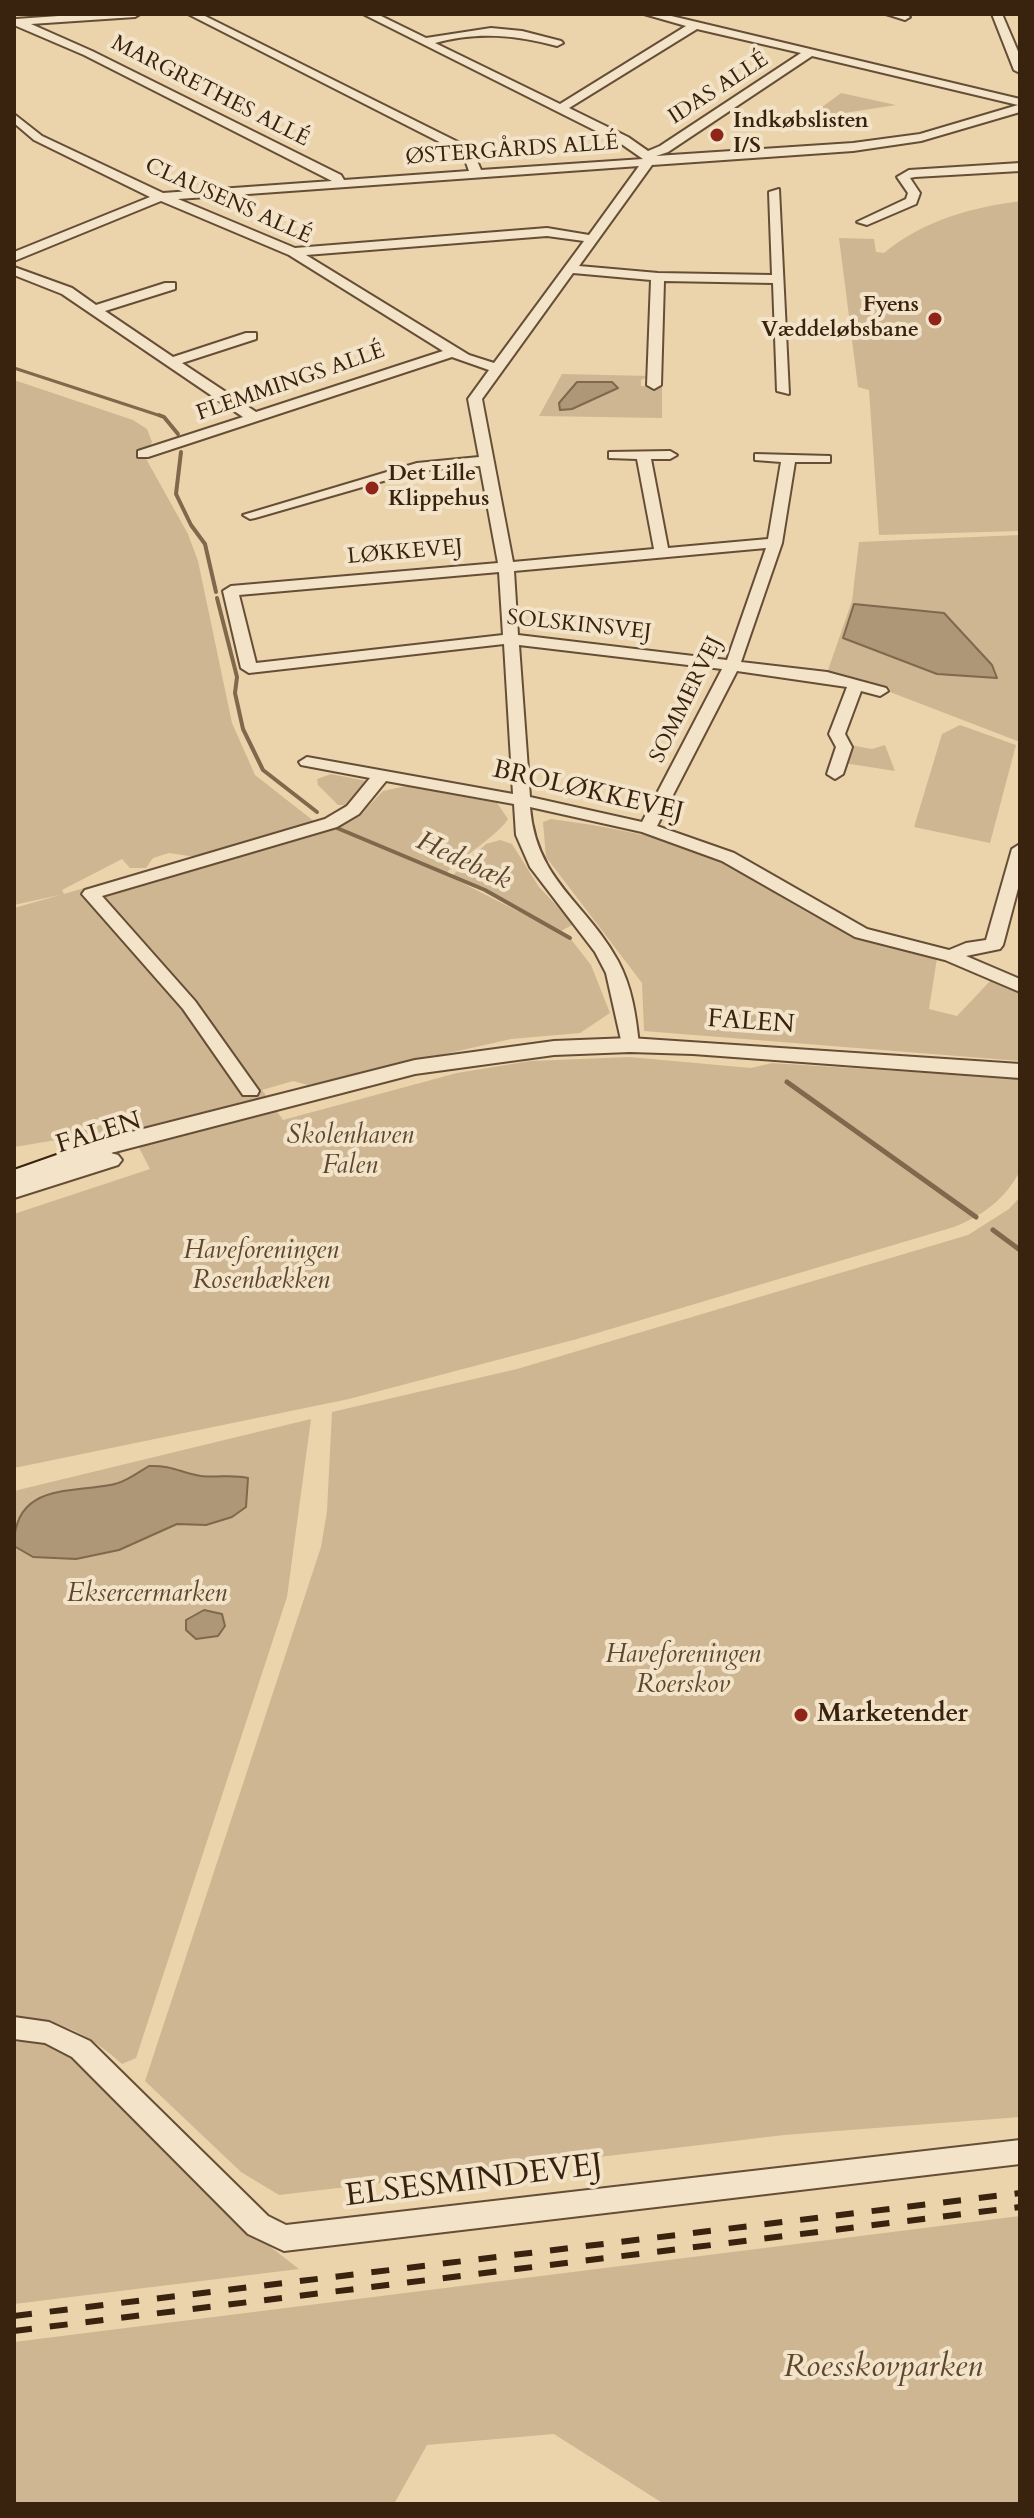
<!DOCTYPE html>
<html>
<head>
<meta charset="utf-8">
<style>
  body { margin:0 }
  #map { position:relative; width:1034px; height:2518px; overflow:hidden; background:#ebd4ac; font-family:Cardo,serif }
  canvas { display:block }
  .frame { position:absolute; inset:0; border:16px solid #39220e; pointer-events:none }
</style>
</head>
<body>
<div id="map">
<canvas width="1034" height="2518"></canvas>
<div class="frame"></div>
</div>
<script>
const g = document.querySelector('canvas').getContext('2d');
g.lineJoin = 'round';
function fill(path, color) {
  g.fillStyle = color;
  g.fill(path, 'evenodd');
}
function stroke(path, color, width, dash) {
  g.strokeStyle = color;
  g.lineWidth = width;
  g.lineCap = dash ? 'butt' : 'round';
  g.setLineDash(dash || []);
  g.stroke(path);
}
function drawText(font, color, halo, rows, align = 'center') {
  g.font = font + ' Cardo,serif';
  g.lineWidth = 8;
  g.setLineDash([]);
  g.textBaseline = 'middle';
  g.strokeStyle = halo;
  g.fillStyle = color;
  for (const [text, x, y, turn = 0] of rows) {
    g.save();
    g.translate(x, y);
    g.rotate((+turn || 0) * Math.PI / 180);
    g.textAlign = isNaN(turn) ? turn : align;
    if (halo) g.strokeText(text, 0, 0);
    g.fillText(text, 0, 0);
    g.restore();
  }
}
fill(new Path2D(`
  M 841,93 L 896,105 L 806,119 Z
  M 1020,201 L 1020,531 L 879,535 L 869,390 L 858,387 L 839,238 L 874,239 L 876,252 L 884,253 C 924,220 970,208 1020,201 Z
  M 562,374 L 649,376 L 641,380 L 641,386 L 662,387 L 662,418 L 539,416 Z
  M 14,380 L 133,420 L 147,429 L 152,442 L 145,457 L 188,534 L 198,561 L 232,723 L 255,775 L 315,822 L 196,857 L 169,853 L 153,858 L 146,868 L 130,868 L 122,859 L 62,890 L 64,894 L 14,905 Z
  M 1020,535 L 1020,742 L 877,687 L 827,673 L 852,601 L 859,542 Z
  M 960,725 L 1016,745 L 990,843 L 914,827 L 942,734 Z
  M 850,745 L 872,749 L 885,745 L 895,771 L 844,763 Z
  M 331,774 L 367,781 L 365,788 L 349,805 L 338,805 L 318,785 L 317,779 Z
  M 406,786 L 497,803 L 508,819 C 499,834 461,858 445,874 L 570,938 L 591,965 L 610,1013 L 580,1033 L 511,1039 L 308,1085 L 293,1081 L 262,1090 L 283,1120 L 457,1073 L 530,1061 L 629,1057 L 751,1068 L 772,1063 L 1020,1079 L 1020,1171 C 1005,1199 984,1215 954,1227 L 577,1339 L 349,1399 L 14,1468 L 14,1214 L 150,1169 L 129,1128 L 14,1147 L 14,908 L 321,821 L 337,828 L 359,816 L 383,791 Z
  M 551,819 C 602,826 652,834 700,852 C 744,869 780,899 822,920 C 858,939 898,948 937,958 L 929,1009 L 957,1016 L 992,979 L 1020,992 L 1020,1061 L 644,1031 L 642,983 L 546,857 L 543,822 Z
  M 500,840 L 512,844 L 539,887 L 574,924 L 561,931 L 453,875 L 486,844 Z
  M 1020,1197 L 1020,2117 L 784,2135 L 279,2195 L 241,2172 L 145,2081 L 321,1547 L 327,1511 L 332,1412 L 517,1369 L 968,1235 L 1009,1209 Z
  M 311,1419 L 287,1597 L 136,2058 L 122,2064 C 91,2036 57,2016 14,2019 L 14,1491 Z
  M 42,2041 L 71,2057 L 223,2210 L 299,2269 L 14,2304 L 14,2042 Z
  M 1020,2216 L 1020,2504 L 664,2504 L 554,2434 L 427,2445 L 394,2504 L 14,2504 L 14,2342 Z`), '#cdb691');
const water = new Path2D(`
  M 577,382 L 612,382 L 618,388 L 572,409 L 560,410 L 559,403 Z
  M 854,604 L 944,613 L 992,665 L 997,678 L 937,674 L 843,638 Z
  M 149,1466 C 171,1465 182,1473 201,1476 C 217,1478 232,1474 248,1478 L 246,1507 L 232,1517 L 206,1525 L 177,1524 L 119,1550 L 76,1559 L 33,1557 L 14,1546 C 14,1485 66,1493 110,1485 C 124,1483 137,1473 149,1466 Z
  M 204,1610 L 222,1614 L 225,1626 L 218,1636 L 196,1639 L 186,1630 L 186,1620 Z`);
fill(water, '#ae9776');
stroke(water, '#7f684c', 2);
stroke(new Path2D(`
  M 14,368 L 164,417`), '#7f684c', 3);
stroke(new Path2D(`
  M 159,415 L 164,417 L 178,434
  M 181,452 L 176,494 L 191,525 L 205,544 L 216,592
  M 217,598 L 237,677 L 235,693 L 243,729 L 263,770 L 317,812
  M 337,828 L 485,890 L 570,938`), '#7f684c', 4);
stroke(new Path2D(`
  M 787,1082 L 976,1217
  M 993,1230 L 1020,1250`), '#7f684c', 5);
const minor = new Path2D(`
  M 87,14 L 140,14 L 135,17 L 31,24 L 92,51 L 341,175 L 344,180 L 469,171 L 463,154 L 188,14 L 201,14 L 472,149 L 481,170 L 643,159 L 620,143 L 363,14 L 377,14 L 426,38 L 491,28 L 522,31 L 561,41 L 563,43 L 557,46 C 515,35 478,31 435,43 L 560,104 L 686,26 L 644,14 L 663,14 L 1020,99 L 1020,112 L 921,141 L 853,151 L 652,165 L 579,266 L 658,273 L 772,275 L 769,192 L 779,189 L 789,394 L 777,391 L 773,283 L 664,281 L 661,385 L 654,389 L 647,385 L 651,280 L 573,273 L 482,399 L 513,562 L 654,549 L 637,459 L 609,458 L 609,452 L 670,451 L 677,455 L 670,459 L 651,459 L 668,548 L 768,539 L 781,462 L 755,460 L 755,454 L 830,456 L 830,462 L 795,462 L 782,543 L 741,662 L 827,672 L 886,688 L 888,691 L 880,696 L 861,691 L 845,734 L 852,747 L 843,774 L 835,779 L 827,774 L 836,747 L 829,734 L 847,687 L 737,671 L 657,826 L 734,853 L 867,929 L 949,950 L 966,943 L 986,940 L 1012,849 L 1020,844 L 1020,881 L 1003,945 L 1000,949 L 966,956 L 1020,979 L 1020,992 L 945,960 L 855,937 L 722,861 L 642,832 L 530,807 C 536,881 586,902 618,961 C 632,987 636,1016 639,1045 L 630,1051 L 623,1049 L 606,973 L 595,952 L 530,867 L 516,835 L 514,804 L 386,781 L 359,814 L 337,827 L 102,896 L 195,1001 L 259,1091 L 257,1095 L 243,1095 L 183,1009 L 82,894 L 85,890 L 325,819 L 347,806 L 370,778 L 301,765 L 299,762 L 307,757 L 513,794 L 504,644 L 249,673 L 241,668 L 223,591 L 231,586 L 498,563 L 480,466 L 418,471 L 255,518 L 250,519 L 243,515 L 417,463 L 479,457 L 468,399 L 489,370 L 452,357 L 148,457 L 138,457 L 138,451 L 243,417 L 62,294 L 14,275 L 14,267 L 72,288 L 96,305 L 165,283 L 175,283 L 175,289 L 105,311 L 173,357 L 246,333 L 256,333 L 256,339 L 182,363 L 256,412 L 443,351 L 289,255 L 161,201 L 14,261 L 14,252 L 150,197 L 34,140 L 14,123 L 14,114 L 42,136 L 163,193 L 332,181 L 84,55 L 14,25 L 16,19 ZM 697,29 L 801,53 L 660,146 L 648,151 L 628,137 L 569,108 ZM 812,56 L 1018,105 L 920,134 L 853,143 L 656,156 L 668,152 ZM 639,166 L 589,235 L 547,228 L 295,248 L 178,199 ZM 547,236 L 584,241 L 494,363 L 469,355 L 306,255 ZM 766,548 L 727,660 L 518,635 L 514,571 ZM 499,572 L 503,635 L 256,663 L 239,595 ZM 519,645 L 722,669 L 642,822 L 530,797 Z
  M 886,14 L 906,14 L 910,17 L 905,20 Z
  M 992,14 L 1002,14 L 1020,56 L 1020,73 L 1014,70 Z
  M 1020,163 L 1020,171 L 915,177 L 910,178 L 920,193 L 916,204 L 867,225 L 857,222 L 906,199 L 908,193 L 897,177 L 909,170 Z
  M 14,2017 L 49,2022 L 90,2041 L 268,2216 L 286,2225 L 1020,2140 L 1020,2164 L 284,2251 L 248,2234 L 72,2057 L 45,2043 L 14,2039 Z`);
const tertiary = new Path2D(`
  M 630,1038 L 1020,1064 L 1020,1078 L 693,1054 L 630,1052 L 554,1055 L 415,1074 L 111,1153 L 118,1155 L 122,1160 L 118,1165 L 14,1198 L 14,1182 L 96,1157 L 84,1160 L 76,1157 L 72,1152 L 76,1147 L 84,1144 L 415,1060 L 554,1041 Z`);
const secondary = new Path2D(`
  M 102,1139 L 111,1142 L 115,1148 L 111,1154 L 70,1171 L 14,1188 L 14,1170 Z`);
stroke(minor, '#664e36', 4);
stroke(tertiary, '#664e36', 4);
stroke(secondary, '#39220e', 4);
fill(minor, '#f2e3c9');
fill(tertiary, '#f2e3c9');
fill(secondary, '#f2e3c9');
stroke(new Path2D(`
  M 14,2316 L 1020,2193
  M 14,2331 L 1020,2207`), '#39220e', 6, [18, 18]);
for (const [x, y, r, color] of [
  [717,135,8,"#8f2418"],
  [935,319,8,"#8f2418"],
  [372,488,8,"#8f2418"],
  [801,1715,8,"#8f2418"]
]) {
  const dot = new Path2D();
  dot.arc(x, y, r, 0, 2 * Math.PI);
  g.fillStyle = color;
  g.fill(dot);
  stroke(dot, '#f2e3c9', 3);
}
drawText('22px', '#39220e', '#f2e3c9', [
  ["IDAS ALLÉ",719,89,-33],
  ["MARGRETHES ALLÉ",210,92,27],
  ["ØSTERGÅRDS ALLÉ",512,151,-4],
  ["CLAUSENS ALLÉ",228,202,24],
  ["FLEMMINGS ALLÉ",291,383,-19],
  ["LØKKEVEJ",405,553,-5],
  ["SOLSKINSVEJ",579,626,6],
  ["SOMMERVEJ",687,700,-64]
]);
drawText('bold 22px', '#39220e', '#f2e3c9', [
  ["Indkøbslisten",733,122],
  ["I/S",733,147],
  ["Fyens",919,306,"right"],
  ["Væddeløbsbane",919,331,"right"],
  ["Det Lille",388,475],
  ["Klippehus",388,500]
], 'left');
drawText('26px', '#39220e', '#f2e3c9', [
  ["BROLØKKEVEJ",588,792,13],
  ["FALEN",751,1023,4],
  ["FALEN",99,1134,-17]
]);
drawText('italic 26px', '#5e472f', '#f2e3c9', [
  ["Skolenhaven",350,1137],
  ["Falen",350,1167],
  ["Haveforeningen",261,1252],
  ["Rosenbækken",261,1282],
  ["Eksercermarken",147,1595],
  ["Haveforeningen",683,1656],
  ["Roerskov",683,1686]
]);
drawText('bold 26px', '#39220e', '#f2e3c9', [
  ["Marketender",817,1715]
], 'left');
drawText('italic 28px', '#5c452d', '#f2e3c9', [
  ["Hedebæk",463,862,25]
]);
drawText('32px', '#39220e', '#f2e3c9', [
  ["ELSESMINDEVEJ",474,2182,-7]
]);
drawText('italic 32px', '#5e472f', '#f2e3c9', [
  ["Roesskovparken",883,2369]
]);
</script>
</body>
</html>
